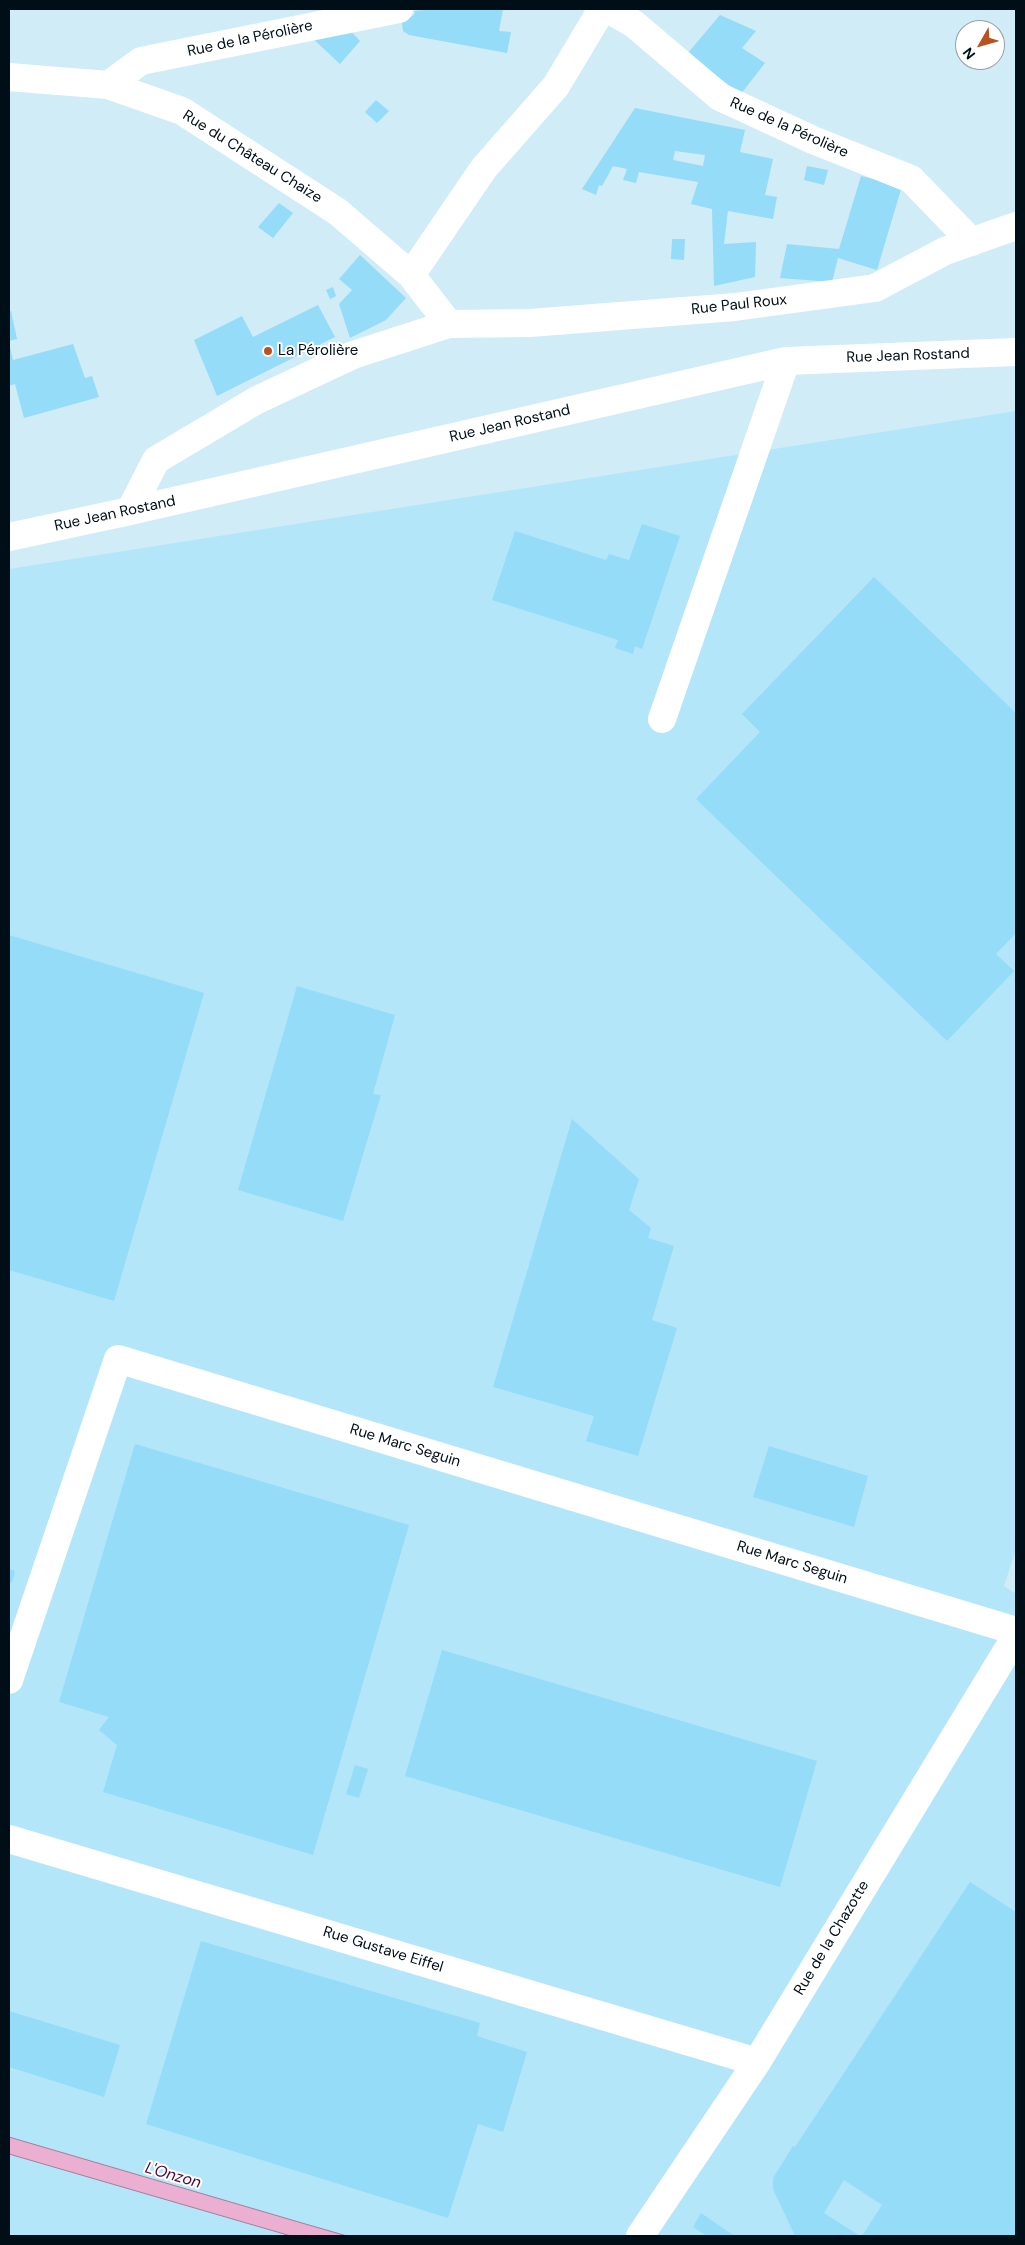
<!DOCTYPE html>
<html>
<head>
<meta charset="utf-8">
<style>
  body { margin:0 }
  #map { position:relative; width:1025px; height:2245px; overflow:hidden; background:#cfecf7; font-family:"DM Sans",sans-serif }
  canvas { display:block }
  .frame { position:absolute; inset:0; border:10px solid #000f17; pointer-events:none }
  .north { position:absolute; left:955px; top:20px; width:50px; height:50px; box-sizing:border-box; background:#fff; border:1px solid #999fa2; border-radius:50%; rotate:232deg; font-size:14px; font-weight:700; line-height:20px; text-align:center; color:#000f17 }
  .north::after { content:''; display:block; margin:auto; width:18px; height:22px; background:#b85321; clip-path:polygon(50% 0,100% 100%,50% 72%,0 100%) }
</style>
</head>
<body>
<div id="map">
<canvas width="1025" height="2245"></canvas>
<div class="frame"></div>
<div class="north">N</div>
</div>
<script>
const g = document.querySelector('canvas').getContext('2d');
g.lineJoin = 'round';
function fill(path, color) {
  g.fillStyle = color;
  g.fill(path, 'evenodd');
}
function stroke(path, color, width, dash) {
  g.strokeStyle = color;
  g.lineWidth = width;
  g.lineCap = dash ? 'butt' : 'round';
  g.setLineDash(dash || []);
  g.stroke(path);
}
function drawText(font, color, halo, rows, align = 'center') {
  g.font = font + ' "DM Sans",sans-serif';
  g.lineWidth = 4;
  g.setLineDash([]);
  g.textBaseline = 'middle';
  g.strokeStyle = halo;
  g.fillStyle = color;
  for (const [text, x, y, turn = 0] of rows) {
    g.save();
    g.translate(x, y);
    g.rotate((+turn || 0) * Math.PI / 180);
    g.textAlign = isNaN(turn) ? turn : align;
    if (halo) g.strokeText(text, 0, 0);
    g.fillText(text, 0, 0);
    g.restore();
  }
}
fill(new Path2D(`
  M 1016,411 L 1016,1549 L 1004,1586 L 1016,1594 L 1016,2236 L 9,2236 L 9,569 Z`), '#b4e6f9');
const water = new Path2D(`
  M 9,2137 L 302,2223 L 347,2236 L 291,2236 L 9,2154 Z`);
fill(water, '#eaafd1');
stroke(water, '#a47f99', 1);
fill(new Path2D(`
  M 438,9 L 503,9 L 499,31 L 511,32 L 507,53 L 409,35 L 403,31 L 402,23 L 404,20 L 414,15 L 415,11 Z
  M 720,15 L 756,31 L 742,48 L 765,63 L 741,94 L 687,54 Z
  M 347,27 L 360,41 L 340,64 L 309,35 Z
  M 376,100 L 389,111 L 377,123 L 365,112 Z
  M 635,108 L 745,130 L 740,152 L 773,159 L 765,195 L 777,197 L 773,219 L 728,211 L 724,244 L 756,242 L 755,277 L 714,286 L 712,209 L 691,204 L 698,182 L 639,172 L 636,183 L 623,180 L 627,169 L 613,166 L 602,186 L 599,185 L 596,195 L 582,189 ZM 675,151 L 705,155 L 703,166 L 673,160 Z
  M 807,166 L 828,170 L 824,185 L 804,180 Z
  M 861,176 L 902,186 L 877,270 L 838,258 L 832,282 L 780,278 L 787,244 L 839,249 Z
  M 279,203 L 293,213 L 273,238 L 258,227 Z
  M 672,239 L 685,239 L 684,260 L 671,259 Z
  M 360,255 L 406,298 L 386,320 L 350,338 L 339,304 L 352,290 L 339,279 Z
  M 333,287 L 336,296 L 330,299 L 326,290 Z
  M 318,305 L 335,337 L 217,396 L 194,340 L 242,316 L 253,337 Z
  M 11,311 L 17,339 L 9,341 L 9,312 Z
  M 9,343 L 13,360 L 73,344 L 85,378 L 92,376 L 99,397 L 24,418 L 15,384 L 9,386 Z
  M 642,524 L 680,536 L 642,649 L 635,646 L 633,654 L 615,648 L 618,640 L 492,600 L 515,531 L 606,560 L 609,554 L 629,560 Z
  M 874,577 L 1016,713 L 1016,933 L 996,954 L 1014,971 L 947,1041 L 696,799 L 760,732 L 742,714 Z
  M 9,935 L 204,993 L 114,1301 L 9,1270 Z
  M 297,986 L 395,1015 L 373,1094 L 381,1095 L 343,1221 L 238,1190 Z
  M 572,1119 L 639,1179 L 629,1210 L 651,1228 L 648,1238 L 674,1246 L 652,1320 L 677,1328 L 638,1456 L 586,1441 L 594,1416 L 493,1387 Z
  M 135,1444 L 409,1525 L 313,1855 L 103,1792 L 117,1745 L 99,1730 L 109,1717 L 59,1702 Z
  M 769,1446 L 868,1476 L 854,1527 L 753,1497 Z
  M 9,1569 L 15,1571 L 12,1583 L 9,1582 Z
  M 442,1650 L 817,1761 L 780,1887 L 405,1776 Z
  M 355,1765 L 368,1769 L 359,1798 L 346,1794 Z
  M 970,1882 L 1016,1912 L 1016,2236 L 862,2236 L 882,2205 L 844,2180 L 824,2213 L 860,2236 L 795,2236 L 773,2189 L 773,2178 L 793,2146 L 795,2147 Z
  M 201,1941 L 480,2023 L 477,2036 L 527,2052 L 503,2132 L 478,2124 L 448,2218 L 146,2124 Z
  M 9,2011 L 120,2045 L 104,2097 L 9,2067 Z
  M 701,2213 L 733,2235 L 732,2236 L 707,2236 L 693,2227 Z`), '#94dcf8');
stroke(new Path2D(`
  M 608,9 L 634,24 L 720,97 L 813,140 L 911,179 L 972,242
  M 9,77 L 108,85 L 182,111 L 338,212 L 411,275 L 449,324
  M 108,85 L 141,61 L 399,9
  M 411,275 L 484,168 L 556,86 L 602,9
  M 130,511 L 156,460 L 257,400 L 353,355 L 449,324 L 530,323 L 735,307 L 875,288 L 945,251 L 1016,226
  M 662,719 L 786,361
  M 9,1680 L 118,1359 L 1016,1631
  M 9,1839 L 757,2062
  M 640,2236 L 757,2062 L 1016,1636`), '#fff', 28);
stroke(new Path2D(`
  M 9,537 L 130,511 L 786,361 L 1016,352`), '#fff', 28);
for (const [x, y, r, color] of [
  [268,351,5,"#b85321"]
]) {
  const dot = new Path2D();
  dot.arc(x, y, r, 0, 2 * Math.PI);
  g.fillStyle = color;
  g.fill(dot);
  stroke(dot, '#fff', 2);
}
drawText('15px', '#000f17', '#fff', [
  ["Rue de la Pérolière",250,39,-12],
  ["Rue de la Pérolière",789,128,24],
  ["Rue du Château Chaize",252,157,32],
  ["Rue Paul Roux",739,305,-6],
  ["Rue Jean Rostand",908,356,-2],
  ["Rue Jean Rostand",510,424,-13],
  ["Rue Jean Rostand",115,514,-12],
  ["Rue Marc Seguin",405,1446,17],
  ["Rue Marc Seguin",792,1563,17],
  ["Rue de la Chazotte",832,1938,-59],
  ["Rue Gustave Eiffel",383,1950,17]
]);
drawText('15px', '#000f17', '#fff', [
  ["La Pérolière",278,351]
], 'left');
drawText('italic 16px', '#4c0738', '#fff', [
  ["L'Onzon",173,2176,16]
]);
</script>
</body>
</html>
